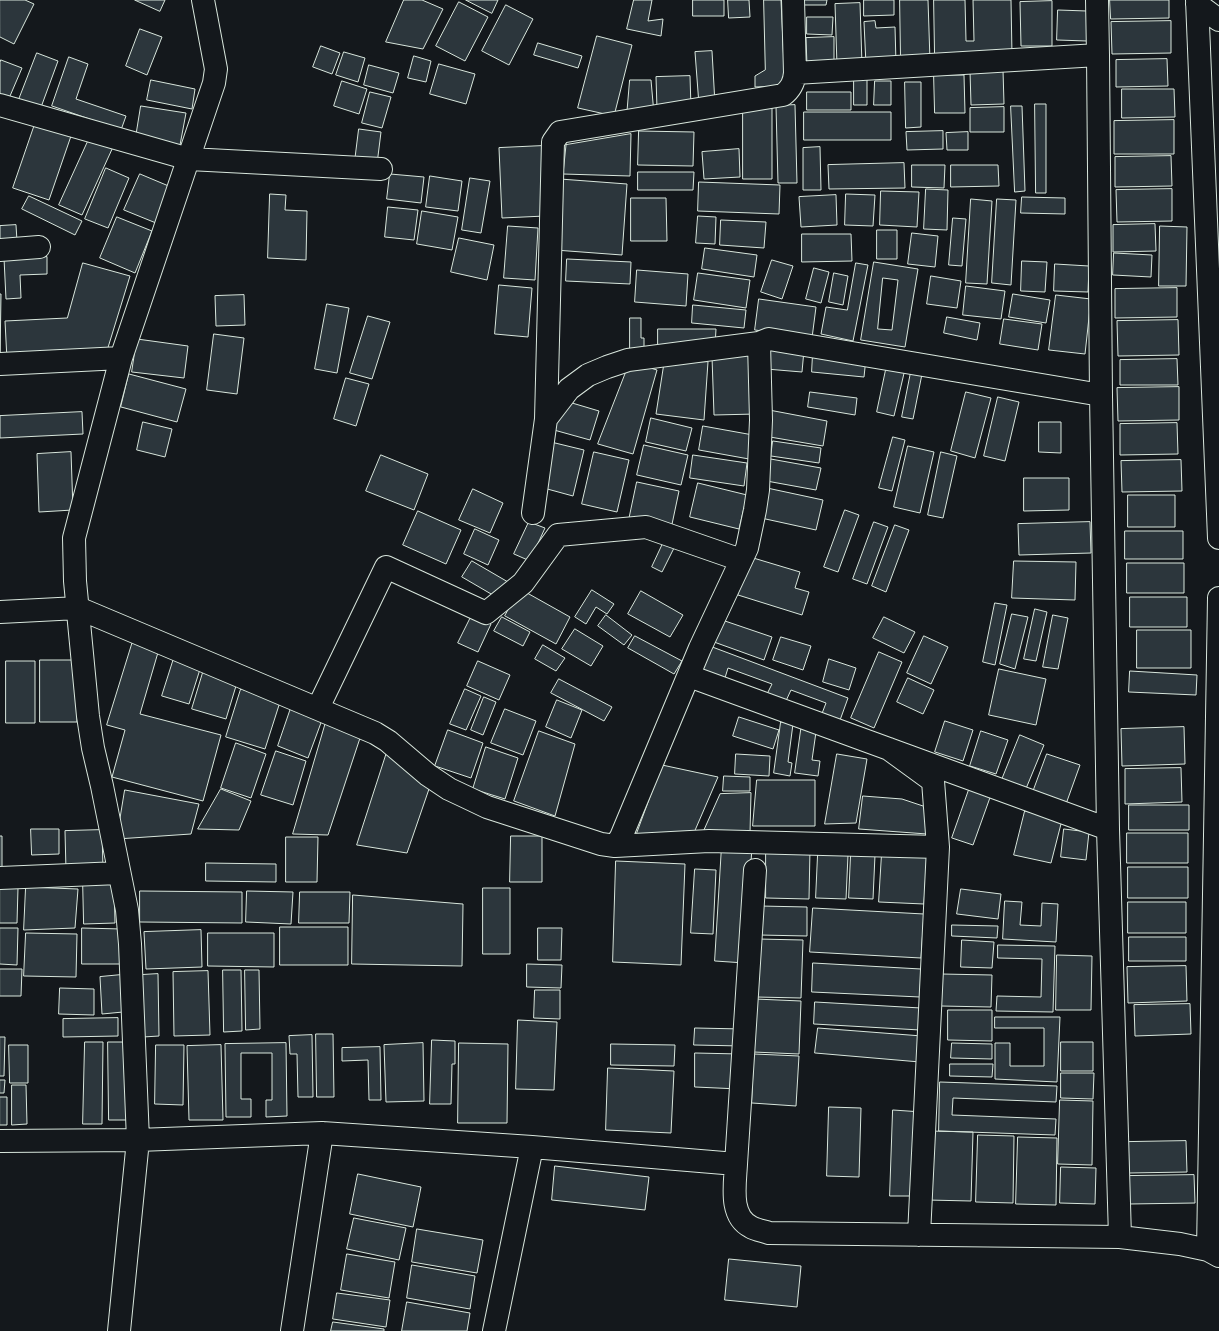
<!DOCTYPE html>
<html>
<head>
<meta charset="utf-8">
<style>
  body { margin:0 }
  canvas { display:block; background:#14181c }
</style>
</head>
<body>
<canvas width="1219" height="1331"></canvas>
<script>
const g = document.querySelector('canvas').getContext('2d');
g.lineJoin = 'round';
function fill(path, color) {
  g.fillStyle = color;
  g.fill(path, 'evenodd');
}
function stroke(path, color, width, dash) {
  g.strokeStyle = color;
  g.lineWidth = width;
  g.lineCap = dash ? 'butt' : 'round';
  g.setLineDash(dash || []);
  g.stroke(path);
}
const building = new Path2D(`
  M 0,0 L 25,0 L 34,4 L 14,44 L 0,37 Z
  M 135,0 L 165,0 L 160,11 Z
  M 404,0 L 422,0 L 443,9 L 423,49 L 386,42 Z
  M 466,0 L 498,0 L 492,13 Z
  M 634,0 L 652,0 L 648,21 L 663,19 L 661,36 L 627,29 Z
  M 693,0 L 724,0 L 724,16 L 693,16 Z
  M 728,0 L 749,0 L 750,17 L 729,18 Z
  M 764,0 L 781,0 L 785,86 L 755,87 L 755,76 L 765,70 Z
  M 794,0 L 827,0 L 826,5 L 794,5 Z
  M 864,0 L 894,0 L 894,15 L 864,16 Z
  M 900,0 L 928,0 L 930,61 L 901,62 Z
  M 934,0 L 965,0 L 966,41 L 974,41 L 973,0 L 1011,0 L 1012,56 L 935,57 Z
  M 1110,0 L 1169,0 L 1169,18 L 1111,19 Z
  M 1052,1 L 1052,46 L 1021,46 L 1020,2 Z
  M 459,2 L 488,17 L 465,61 L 436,46 Z
  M 860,3 L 862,65 L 837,66 L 835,4 Z
  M 506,5 L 533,19 L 509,65 L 482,51 Z
  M 1058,10 L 1087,11 L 1087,41 L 1057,40 Z
  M 807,17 L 833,17 L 832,35 L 807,34 Z
  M 875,21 L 876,28 L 895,27 L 896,63 L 866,65 L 864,22 Z
  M 1171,21 L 1171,53 L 1112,54 L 1111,22 Z
  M 140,29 L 162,37 L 147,75 L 126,66 Z
  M 597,36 L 632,45 L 614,116 L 578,108 Z
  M 834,37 L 834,65 L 807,66 L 806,38 Z
  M 538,43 L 582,56 L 578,68 L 534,55 Z
  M 321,46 L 340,53 L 332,74 L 313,67 Z
  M 712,51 L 715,104 L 699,105 L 695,52 Z
  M 344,52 L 365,58 L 358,82 L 336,75 Z
  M 37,53 L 58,61 L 40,110 L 18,102 Z
  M 414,56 L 431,61 L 426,82 L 408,78 Z
  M 69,57 L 88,64 L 76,99 L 126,116 L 121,130 L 52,106 Z
  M 1167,59 L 1168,86 L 1116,87 L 1116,60 Z
  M 1,60 L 22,68 L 7,103 L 0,100 L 0,63 Z
  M 439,64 L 475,74 L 466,104 L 430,94 Z
  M 369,65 L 399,73 L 393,93 L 364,85 Z
  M 1003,70 L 1004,104 L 971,105 L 970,71 Z
  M 934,75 L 964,75 L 965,113 L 935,113 Z
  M 690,76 L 691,108 L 657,109 L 656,77 Z
  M 854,79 L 867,79 L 867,105 L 854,105 Z
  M 151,80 L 195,89 L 192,109 L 147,100 Z
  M 630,80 L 651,80 L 654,114 L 627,116 Z
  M 342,81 L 367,89 L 359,114 L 334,106 Z
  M 875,81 L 891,81 L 891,105 L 874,105 Z
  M 905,82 L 921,82 L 921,127 L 906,128 Z
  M 1122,89 L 1174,89 L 1175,117 L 1122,118 Z
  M 370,92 L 391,97 L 382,128 L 362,123 Z
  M 807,92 L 851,92 L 851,110 L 807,110 Z
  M 1035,104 L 1046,104 L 1046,193 L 1036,193 Z
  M 795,105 L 797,183 L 778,183 L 776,106 Z
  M 141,106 L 186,113 L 180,145 L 136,137 Z
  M 1011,106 L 1022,106 L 1025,191 L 1015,192 Z
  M 1004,107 L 1004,132 L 970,132 L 970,108 Z
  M 743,108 L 772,108 L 772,179 L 743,179 Z
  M 804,112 L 891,112 L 891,140 L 804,140 Z
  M 1174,120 L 1174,154 L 1114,154 L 1114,121 Z
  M 35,124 L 71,136 L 49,200 L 13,188 Z
  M 359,129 L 381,132 L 377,164 L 355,161 Z
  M 639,131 L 694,132 L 693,166 L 638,165 Z
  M 943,131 L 943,149 L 907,150 L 906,132 Z
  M 968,132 L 968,150 L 947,150 L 946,133 Z
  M 631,134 L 630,176 L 563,174 L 566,145 Z
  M 90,137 L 113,147 L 82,215 L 59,205 Z
  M 542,146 L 545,216 L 502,218 L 499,148 Z
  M 820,147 L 821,190 L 803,190 L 803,148 Z
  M 739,149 L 740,177 L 704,179 L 702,152 Z
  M 1171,156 L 1172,186 L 1115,187 L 1115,157 Z
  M 904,163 L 905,188 L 829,189 L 828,165 Z
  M 912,165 L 945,165 L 944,188 L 912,187 Z
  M 951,165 L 998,165 L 999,186 L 951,187 Z
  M 106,168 L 129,178 L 108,228 L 85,219 Z
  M 638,172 L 694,172 L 693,190 L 638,190 Z
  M 140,174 L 171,187 L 156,223 L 124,210 Z
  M 390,174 L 424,177 L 421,203 L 387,199 Z
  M 430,176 L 462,181 L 458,211 L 426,207 Z
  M 470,178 L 490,181 L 481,233 L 462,230 Z
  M 560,179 L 627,184 L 622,255 L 555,250 Z
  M 699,182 L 780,185 L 779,214 L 698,211 Z
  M 926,189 L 948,190 L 947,230 L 924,229 Z
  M 1172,189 L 1172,221 L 1117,222 L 1116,190 Z
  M 881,191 L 919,192 L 917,227 L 880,225 Z
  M 270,194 L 286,195 L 285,210 L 307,211 L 306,260 L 268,258 Z
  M 846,194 L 875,195 L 873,226 L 845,225 Z
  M 836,195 L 837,225 L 801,227 L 799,197 Z
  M 29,196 L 82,221 L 75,235 L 22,209 Z
  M 1022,197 L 1065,198 L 1065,214 L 1021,213 Z
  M 631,198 L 666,198 L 667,241 L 631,241 Z
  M 971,199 L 992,201 L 987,284 L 966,283 Z
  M 997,199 L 1016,200 L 1011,285 L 992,283 Z
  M 388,207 L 418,210 L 414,240 L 385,237 Z
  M 422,211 L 458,217 L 452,250 L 417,244 Z
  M 698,216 L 716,217 L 715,244 L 696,243 Z
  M 117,217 L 152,231 L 135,273 L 100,258 Z
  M 953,218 L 966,219 L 962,266 L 949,265 Z
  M 721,220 L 766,222 L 764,248 L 720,245 Z
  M 1155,224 L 1156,251 L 1113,252 L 1113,225 Z
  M 16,225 L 17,241 L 0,241 L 0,226 Z
  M 508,226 L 538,228 L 535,280 L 504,278 Z
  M 1160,226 L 1187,227 L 1186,286 L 1159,286 Z
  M 877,230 L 897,230 L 897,259 L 877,259 Z
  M 912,233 L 938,236 L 935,267 L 908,264 Z
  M 802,234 L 851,234 L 852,261 L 802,262 Z
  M 459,238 L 494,245 L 487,280 L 451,272 Z
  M 705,248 L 757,255 L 754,277 L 702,269 Z
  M 1114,253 L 1152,255 L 1151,277 L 1113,275 Z
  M 47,257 L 47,274 L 20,275 L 21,298 L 6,299 L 4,258 Z
  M 567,259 L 631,262 L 630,284 L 566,281 Z
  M 772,260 L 793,266 L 782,299 L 761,292 Z
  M 1022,261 L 1047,262 L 1045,292 L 1021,291 Z
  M 874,262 L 918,269 L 905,347 L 861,340 ZM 883,278 L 898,280 L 892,330 L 878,329 Z
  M 83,263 L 130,276 L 106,354 L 7,360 L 5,321 L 67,318 Z
  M 856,263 L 868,265 L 853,341 L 821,334 L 826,307 L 847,310 Z
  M 1055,264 L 1089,266 L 1088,292 L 1054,291 Z
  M 814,268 L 829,272 L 821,303 L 806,299 Z
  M 637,270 L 688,274 L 686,306 L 635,302 Z
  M 698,273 L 750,280 L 746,308 L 694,300 Z
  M 834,273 L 848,276 L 843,305 L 829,302 Z
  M 931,276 L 961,281 L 957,308 L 927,304 Z
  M 499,285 L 532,288 L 528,337 L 495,334 Z
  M 966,286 L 1005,291 L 1001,319 L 963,315 Z
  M 1177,288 L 1177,317 L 1115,318 L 1115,289 Z
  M 0,294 L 1,294 L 0,358 Z
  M 1013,294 L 1050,300 L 1046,323 L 1009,317 Z
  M 244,295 L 245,325 L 216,326 L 215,296 Z
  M 1056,295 L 1091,299 L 1085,354 L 1049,350 Z
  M 759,299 L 816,307 L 812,338 L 755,330 Z
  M 327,304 L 349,308 L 337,373 L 315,369 Z
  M 693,305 L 746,310 L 744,328 L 692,323 Z
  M 368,316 L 390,322 L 372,379 L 350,373 Z
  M 947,317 L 980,323 L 977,340 L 944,333 Z
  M 630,318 L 641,318 L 641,338 L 644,338 L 644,352 L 630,352 Z
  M 1004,319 L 1042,324 L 1038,350 L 1000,344 Z
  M 1178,320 L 1179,355 L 1118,356 L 1117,321 Z
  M 658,329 L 716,329 L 715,346 L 658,348 Z
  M 214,334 L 244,338 L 237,394 L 207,390 Z
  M 137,339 L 188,346 L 184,378 L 132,372 Z
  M 768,347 L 804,350 L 802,372 L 766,369 Z
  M 813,353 L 866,358 L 864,377 L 812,372 Z
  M 754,355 L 756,414 L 714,415 L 712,357 Z
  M 1177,359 L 1178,385 L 1120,385 L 1120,360 Z
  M 630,362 L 657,370 L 633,454 L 598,444 Z
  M 708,362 L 704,420 L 656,414 L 664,363 Z
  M 913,362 L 924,364 L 913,419 L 902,417 Z
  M 887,365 L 905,369 L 894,416 L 877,412 Z
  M 129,374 L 186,389 L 177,422 L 121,407 Z
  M 346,378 L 369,384 L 356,426 L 334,419 Z
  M 1179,387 L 1179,420 L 1118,421 L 1117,388 Z
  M 810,392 L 857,398 L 855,415 L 808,407 Z
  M 966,392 L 991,398 L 975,458 L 951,451 Z
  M 998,397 L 1019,402 L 1005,461 L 984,456 Z
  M 562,400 L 599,411 L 590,440 L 554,430 Z
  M 769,410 L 827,421 L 823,446 L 764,436 Z
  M 82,412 L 83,434 L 0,438 L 0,416 Z
  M 651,418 L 692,428 L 686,451 L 646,442 Z
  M 143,422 L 172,429 L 165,457 L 137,450 Z
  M 1039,422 L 1061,422 L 1061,453 L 1039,452 Z
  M 1177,423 L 1178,454 L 1120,455 L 1120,424 Z
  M 703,426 L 753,435 L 749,459 L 699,450 Z
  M 893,437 L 905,440 L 892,491 L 879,488 Z
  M 773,441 L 821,448 L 819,463 L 771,456 Z
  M 551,442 L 584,450 L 573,496 L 540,487 Z
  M 644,445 L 688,455 L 681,485 L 637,475 Z
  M 908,446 L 934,452 L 920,513 L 894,507 Z
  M 71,452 L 73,510 L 39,512 L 37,454 Z
  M 594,452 L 629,460 L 617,512 L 582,504 Z
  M 941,452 L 957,456 L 943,518 L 928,515 Z
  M 381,455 L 428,474 L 414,510 L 366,491 Z
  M 693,455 L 747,463 L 744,486 L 690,478 Z
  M 765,458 L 821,468 L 816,490 L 761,480 Z
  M 1181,460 L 1182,491 L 1122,492 L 1121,461 Z
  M 1024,478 L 1069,478 L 1069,510 L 1024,511 Z
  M 637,482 L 679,491 L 671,529 L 629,520 Z
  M 698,483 L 747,495 L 739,529 L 690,517 Z
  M 767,488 L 823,500 L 816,530 L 761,518 Z
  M 473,489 L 503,503 L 490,533 L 459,520 Z
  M 1128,495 L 1175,495 L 1175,527 L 1128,527 Z
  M 845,510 L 859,515 L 838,572 L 824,567 Z
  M 418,511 L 461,530 L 446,564 L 403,545 Z
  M 529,522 L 545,528 L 530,561 L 514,554 Z
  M 874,522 L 888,527 L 867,584 L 853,579 Z
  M 1090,522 L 1091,553 L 1019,555 L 1018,524 Z
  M 895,525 L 909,530 L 886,592 L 872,586 Z
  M 475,529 L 499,540 L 488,565 L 464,554 Z
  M 1125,531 L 1183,531 L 1183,559 L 1125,559 Z
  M 666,537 L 677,542 L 662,572 L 652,567 Z
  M 750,557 L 800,572 L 795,588 L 809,592 L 802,615 L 738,595 Z
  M 472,561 L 508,582 L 498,598 L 462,577 Z
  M 1014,561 L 1076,562 L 1075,600 L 1012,598 Z
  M 1127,563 L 1184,563 L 1184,593 L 1127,593 Z
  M 520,589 L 570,617 L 556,644 L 505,616 Z
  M 592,590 L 614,604 L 607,614 L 596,607 L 586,624 L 575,617 Z
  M 641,591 L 683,615 L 670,637 L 628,614 Z
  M 1130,597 L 1187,597 L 1187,627 L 1130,627 Z
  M 995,603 L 1007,605 L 995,665 L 983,662 Z
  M 1035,609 L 1047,612 L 1036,661 L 1024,659 Z
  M 1012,614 L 1028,617 L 1015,669 L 1000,664 Z
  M 472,615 L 491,624 L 478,652 L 458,643 Z
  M 606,615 L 632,635 L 624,645 L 598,626 Z
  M 1053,615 L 1068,618 L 1058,669 L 1043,667 Z
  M 502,617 L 530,632 L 523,646 L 494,631 Z
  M 884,617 L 915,632 L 904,653 L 873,638 Z
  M 722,620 L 772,637 L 764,660 L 714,642 Z
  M 575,629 L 603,646 L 591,666 L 562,649 Z
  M 1137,630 L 1191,630 L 1191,668 L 1137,668 Z
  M 635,636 L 682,661 L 674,674 L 628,648 Z
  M 924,636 L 948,647 L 931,684 L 907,673 Z
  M 781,637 L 811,646 L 803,670 L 773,660 Z
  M 133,641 L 159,649 L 140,714 L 221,735 L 203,801 L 112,777 L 125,730 L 107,725 Z
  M 543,645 L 565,658 L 556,671 L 535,659 Z
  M 707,645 L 848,698 L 839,723 L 821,716 L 826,703 L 791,690 L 785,703 L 766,696 L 772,684 L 728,668 L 724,681 L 698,670 Z
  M 879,652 L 902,662 L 874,728 L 851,718 Z
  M 175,655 L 202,663 L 189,704 L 162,696 Z
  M 829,659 L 856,668 L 849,690 L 823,682 Z
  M 40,660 L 77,660 L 77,722 L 40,722 Z
  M 6,661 L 35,661 L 35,723 L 6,723 Z
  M 478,661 L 510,675 L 499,700 L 467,686 Z
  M 205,666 L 239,676 L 226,719 L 192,709 Z
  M 999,669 L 1046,679 L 1036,725 L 989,715 Z
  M 1130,671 L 1197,675 L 1196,695 L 1129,692 Z
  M 908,678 L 934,690 L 923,714 L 897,702 Z
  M 559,679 L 612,707 L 604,721 L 551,693 Z
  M 241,689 L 280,702 L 265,749 L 226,737 Z
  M 465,689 L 481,696 L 466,730 L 450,724 Z
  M 484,697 L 496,702 L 483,735 L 471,730 Z
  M 557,700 L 582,710 L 571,738 L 546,727 Z
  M 291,708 L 322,720 L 308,758 L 278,746 Z
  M 505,709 L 536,721 L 523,755 L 491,743 Z
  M 739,717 L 779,730 L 773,749 L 733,736 Z
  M 945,721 L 973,730 L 963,761 L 935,752 Z
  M 326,722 L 362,732 L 328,835 L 293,834 Z
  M 781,722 L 793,724 L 788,762 L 792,763 L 790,776 L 774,773 Z
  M 802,723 L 817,725 L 812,760 L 820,761 L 818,776 L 795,773 Z
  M 1184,727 L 1185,764 L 1122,766 L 1121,729 Z
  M 448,730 L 483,743 L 471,778 L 435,766 Z
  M 539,731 L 575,744 L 555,816 L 514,801 Z
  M 981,731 L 1008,740 L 996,774 L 970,766 Z
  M 1020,735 L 1044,745 L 1025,791 L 1001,782 Z
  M 236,743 L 266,754 L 251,798 L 221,788 Z
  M 486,747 L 518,758 L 505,799 L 473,789 Z
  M 276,751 L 306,761 L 293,805 L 261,795 Z
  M 387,752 L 429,789 L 407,853 L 357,845 Z
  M 736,754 L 770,756 L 769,776 L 735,774 Z
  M 837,754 L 867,759 L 856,823 L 825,824 Z
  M 1047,754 L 1080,765 L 1066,804 L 1033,792 Z
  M 662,765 L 718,777 L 693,835 L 636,836 Z
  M 1181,768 L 1182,802 L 1125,804 L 1125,769 Z
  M 724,776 L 750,777 L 750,791 L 723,791 Z
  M 757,780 L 815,780 L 815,826 L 753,826 Z
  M 971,784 L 992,792 L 973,845 L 952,838 Z
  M 221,789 L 251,801 L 239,830 L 198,829 Z
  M 125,790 L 199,804 L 191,834 L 117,839 Z
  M 751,793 L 750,833 L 703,832 L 720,794 Z
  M 863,796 L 902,799 L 923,806 L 933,815 L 927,834 L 859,829 Z
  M 1129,805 L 1189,805 L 1189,830 L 1129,830 Z
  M 1025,811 L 1062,820 L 1051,863 L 1014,855 Z
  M 31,829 L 59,829 L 59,854 L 32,855 Z
  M 1064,829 L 1089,832 L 1086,860 L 1061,857 Z
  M 102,830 L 103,870 L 66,871 L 65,831 Z
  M 1127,833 L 1188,833 L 1188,863 L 1127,863 Z
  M 0,836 L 2,836 L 2,869 L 0,869 Z
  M 511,836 L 542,836 L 542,882 L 510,882 Z
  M 286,837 L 318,837 L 317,882 L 286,882 Z
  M 722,845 L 752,846 L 745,963 L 715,961 Z
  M 766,848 L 810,849 L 809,899 L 766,898 Z
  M 882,853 L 927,855 L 924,904 L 879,902 Z
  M 818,854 L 848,855 L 846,899 L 816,898 Z
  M 851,854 L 875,855 L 873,899 L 849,898 Z
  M 616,861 L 685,864 L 681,965 L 613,962 Z
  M 206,863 L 276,864 L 276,882 L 206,881 Z
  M 1128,867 L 1188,867 L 1188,898 L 1128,898 Z
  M 695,869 L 716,870 L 713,934 L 691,933 Z
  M 83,881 L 114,881 L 115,923 L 84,924 Z
  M 0,887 L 18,888 L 17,923 L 0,923 Z
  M 26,887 L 78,889 L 75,928 L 24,930 Z
  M 483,888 L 510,888 L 510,954 L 483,954 Z
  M 961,889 L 1001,894 L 998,919 L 957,914 Z
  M 140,891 L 242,892 L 242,923 L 140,922 Z
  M 247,891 L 293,892 L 291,924 L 246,922 Z
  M 300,892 L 350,892 L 349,923 L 299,923 Z
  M 353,895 L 463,904 L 462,966 L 352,964 Z
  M 1005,901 L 1022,902 L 1020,925 L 1041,926 L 1042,903 L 1058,904 L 1056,942 L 1003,939 Z
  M 1128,902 L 1186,902 L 1186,933 L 1128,933 Z
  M 760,906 L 807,907 L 807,936 L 759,935 Z
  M 813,908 L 924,914 L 921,958 L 810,952 Z
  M 952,925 L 998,926 L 997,938 L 952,936 Z
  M 280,927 L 348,927 L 348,965 L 280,965 Z
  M 0,928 L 18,928 L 17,965 L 0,964 Z
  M 82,928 L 122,929 L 122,964 L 82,964 Z
  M 538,928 L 562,928 L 561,960 L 538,960 Z
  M 201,930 L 202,967 L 146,969 L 144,932 Z
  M 26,933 L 77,934 L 76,977 L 24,976 Z
  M 208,933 L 274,933 L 274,967 L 208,966 Z
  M 1129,937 L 1186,937 L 1186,961 L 1129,961 Z
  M 758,939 L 803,940 L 801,998 L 756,997 Z
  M 962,940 L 994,942 L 992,968 L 961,967 Z
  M 998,945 L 1055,946 L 1053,1012 L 996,1011 L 997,996 L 1041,997 L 1042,959 L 998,958 Z
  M 1057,955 L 1092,956 L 1091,1010 L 1056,1010 Z
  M 813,963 L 921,969 L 920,997 L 812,992 Z
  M 527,964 L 562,965 L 561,988 L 527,987 Z
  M 1186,966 L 1187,1001 L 1128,1003 L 1127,967 Z
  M 0,969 L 22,969 L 21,996 L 0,996 Z
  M 223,970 L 241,970 L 242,1031 L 224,1032 Z
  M 245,970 L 259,970 L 260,1029 L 246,1030 Z
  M 208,971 L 210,1035 L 174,1036 L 173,972 Z
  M 158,974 L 159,1036 L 143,1037 L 141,975 Z
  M 941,974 L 992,975 L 991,1007 L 941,1006 Z
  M 121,975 L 123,1012 L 102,1014 L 100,977 Z
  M 60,988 L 94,989 L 94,1015 L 59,1014 Z
  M 535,990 L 560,990 L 560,1019 L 534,1018 Z
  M 755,999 L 801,1001 L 799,1054 L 753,1052 Z
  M 815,1002 L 921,1008 L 920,1030 L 814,1024 Z
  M 1190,1004 L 1191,1034 L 1135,1036 L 1134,1005 Z
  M 948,1010 L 992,1010 L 992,1041 L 948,1040 Z
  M 995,1017 L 1060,1017 L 1057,1082 L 995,1079 L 995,1043 L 1010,1043 L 1010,1066 L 1044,1066 L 1044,1028 L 995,1028 Z
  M 118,1018 L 118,1036 L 63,1037 L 63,1019 Z
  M 518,1020 L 557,1022 L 554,1090 L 516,1089 Z
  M 695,1028 L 743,1029 L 742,1046 L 694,1045 Z
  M 818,1028 L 922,1036 L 920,1062 L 815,1053 Z
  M 316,1034 L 333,1034 L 334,1097 L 317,1097 Z
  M 312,1035 L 313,1097 L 298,1097 L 297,1054 L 290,1054 L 289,1036 Z
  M 0,1037 L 5,1037 L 4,1076 L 0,1076 Z
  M 432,1040 L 455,1041 L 455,1064 L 452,1064 L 451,1104 L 430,1104 Z
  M 85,1042 L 103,1042 L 102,1124 L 83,1124 Z
  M 108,1042 L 127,1042 L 127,1120 L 109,1120 Z
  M 1061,1042 L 1093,1042 L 1093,1071 L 1061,1071 Z
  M 286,1043 L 287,1116 L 266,1117 L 266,1100 L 272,1100 L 272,1053 L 241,1053 L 241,1099 L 251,1099 L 251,1117 L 226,1117 L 225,1044 Z
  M 423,1043 L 424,1101 L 386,1102 L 384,1045 Z
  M 459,1043 L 508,1044 L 507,1123 L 458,1123 Z
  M 952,1043 L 992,1044 L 992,1059 L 951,1058 Z
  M 611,1044 L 675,1045 L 674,1066 L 611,1065 Z
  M 9,1045 L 28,1045 L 28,1083 L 10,1083 Z
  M 156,1045 L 184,1045 L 183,1105 L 155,1104 Z
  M 221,1045 L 223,1120 L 189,1120 L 187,1046 Z
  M 380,1047 L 381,1100 L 369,1100 L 368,1060 L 342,1061 L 342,1048 Z
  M 695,1053 L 740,1054 L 739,1089 L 695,1087 Z
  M 754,1054 L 799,1056 L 796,1106 L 752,1103 Z
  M 950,1064 L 993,1064 L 992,1077 L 950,1076 Z
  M 608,1068 L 674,1071 L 671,1133 L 606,1130 Z
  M 1061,1073 L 1094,1073 L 1093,1099 L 1061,1098 Z
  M 0,1080 L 5,1080 L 4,1093 L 0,1093 Z
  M 940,1082 L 1057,1086 L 1056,1102 L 953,1098 L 952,1115 L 1056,1119 L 1055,1135 L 939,1131 Z
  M 12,1085 L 26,1085 L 27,1124 L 12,1125 Z
  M 0,1097 L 7,1097 L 7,1125 L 0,1125 Z
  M 1060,1100 L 1093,1101 L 1092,1165 L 1058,1164 Z
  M 829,1107 L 861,1108 L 859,1177 L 827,1176 Z
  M 893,1110 L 922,1112 L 919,1196 L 890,1196 Z
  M 929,1131 L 973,1132 L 971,1201 L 927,1200 Z
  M 978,1135 L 1014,1136 L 1013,1203 L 976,1202 Z
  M 1018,1137 L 1057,1138 L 1056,1205 L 1016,1204 Z
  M 1186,1141 L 1187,1172 L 1129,1173 L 1128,1142 Z
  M 555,1166 L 649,1177 L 645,1210 L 552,1200 Z
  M 1061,1167 L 1096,1168 L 1095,1204 L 1060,1203 Z
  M 358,1174 L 421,1187 L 413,1227 L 350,1214 Z
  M 1194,1175 L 1195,1203 L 1129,1204 L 1128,1176 Z
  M 354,1218 L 406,1228 L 399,1260 L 347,1249 Z
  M 417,1229 L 483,1240 L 477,1273 L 412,1262 Z
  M 347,1254 L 395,1262 L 389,1298 L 341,1290 Z
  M 729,1259 L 801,1266 L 797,1307 L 725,1300 Z
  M 412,1265 L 475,1276 L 470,1309 L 407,1298 Z
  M 337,1293 L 390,1300 L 386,1327 L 333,1319 Z
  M 407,1302 L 470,1313 L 467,1331 L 402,1331 Z
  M 333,1322 L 384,1329 L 384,1331 L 331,1331 Z`);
fill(building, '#2c363c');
stroke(building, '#d8e6dc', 1);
const minor = new Path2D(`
  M 1097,0 L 1098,55 L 1101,395 L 1108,829 L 1120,1237
  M 1197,0 L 1219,538
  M 1197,4 L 1219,20
  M 795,73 L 1098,55
  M 0,105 L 189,159 L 381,169
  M 0,250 L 39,247
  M 0,364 L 121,358
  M 546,419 L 569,389 L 588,375 L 607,367 L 628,360 L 759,343 L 769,339 L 1101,395
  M 533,513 L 546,419 L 553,142 L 560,132 L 783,95 C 791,89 794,83 795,73 L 793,0
  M 0,612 L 78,608 L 375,733 L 388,741 L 428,775 L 449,789 L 466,797 L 487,807 L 601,844 L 615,846 L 621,837 L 700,648 L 747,548 L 755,510 L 758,490 L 761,420 L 759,343
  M 689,676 L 1108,829
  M 318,708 L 386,567 L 486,613 L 523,583 L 558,535 L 646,527 L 741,560
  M 889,749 L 933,781 L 938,847 L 919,1235
  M 615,846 L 709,841 L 938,847
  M 755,870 L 736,1164 C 735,1185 729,1216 751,1227 C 756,1230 763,1231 769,1233 L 1120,1237 L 1180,1244 L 1208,1250 L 1219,1256
  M 0,878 L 119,873
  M 0,1141 L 138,1140 L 322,1133 L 532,1147 L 736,1164
  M 1208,1250 L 1219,598
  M 119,1331 L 138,1140 L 130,944 L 127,910 L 102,786 L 93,748 L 88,716 L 75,581 L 74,538 L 121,358 L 214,83 L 216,69 L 203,0
  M 292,1331 L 322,1133
  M 494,1331 L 532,1147`);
stroke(minor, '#d8e6dc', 24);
stroke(minor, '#14181c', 22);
</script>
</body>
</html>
